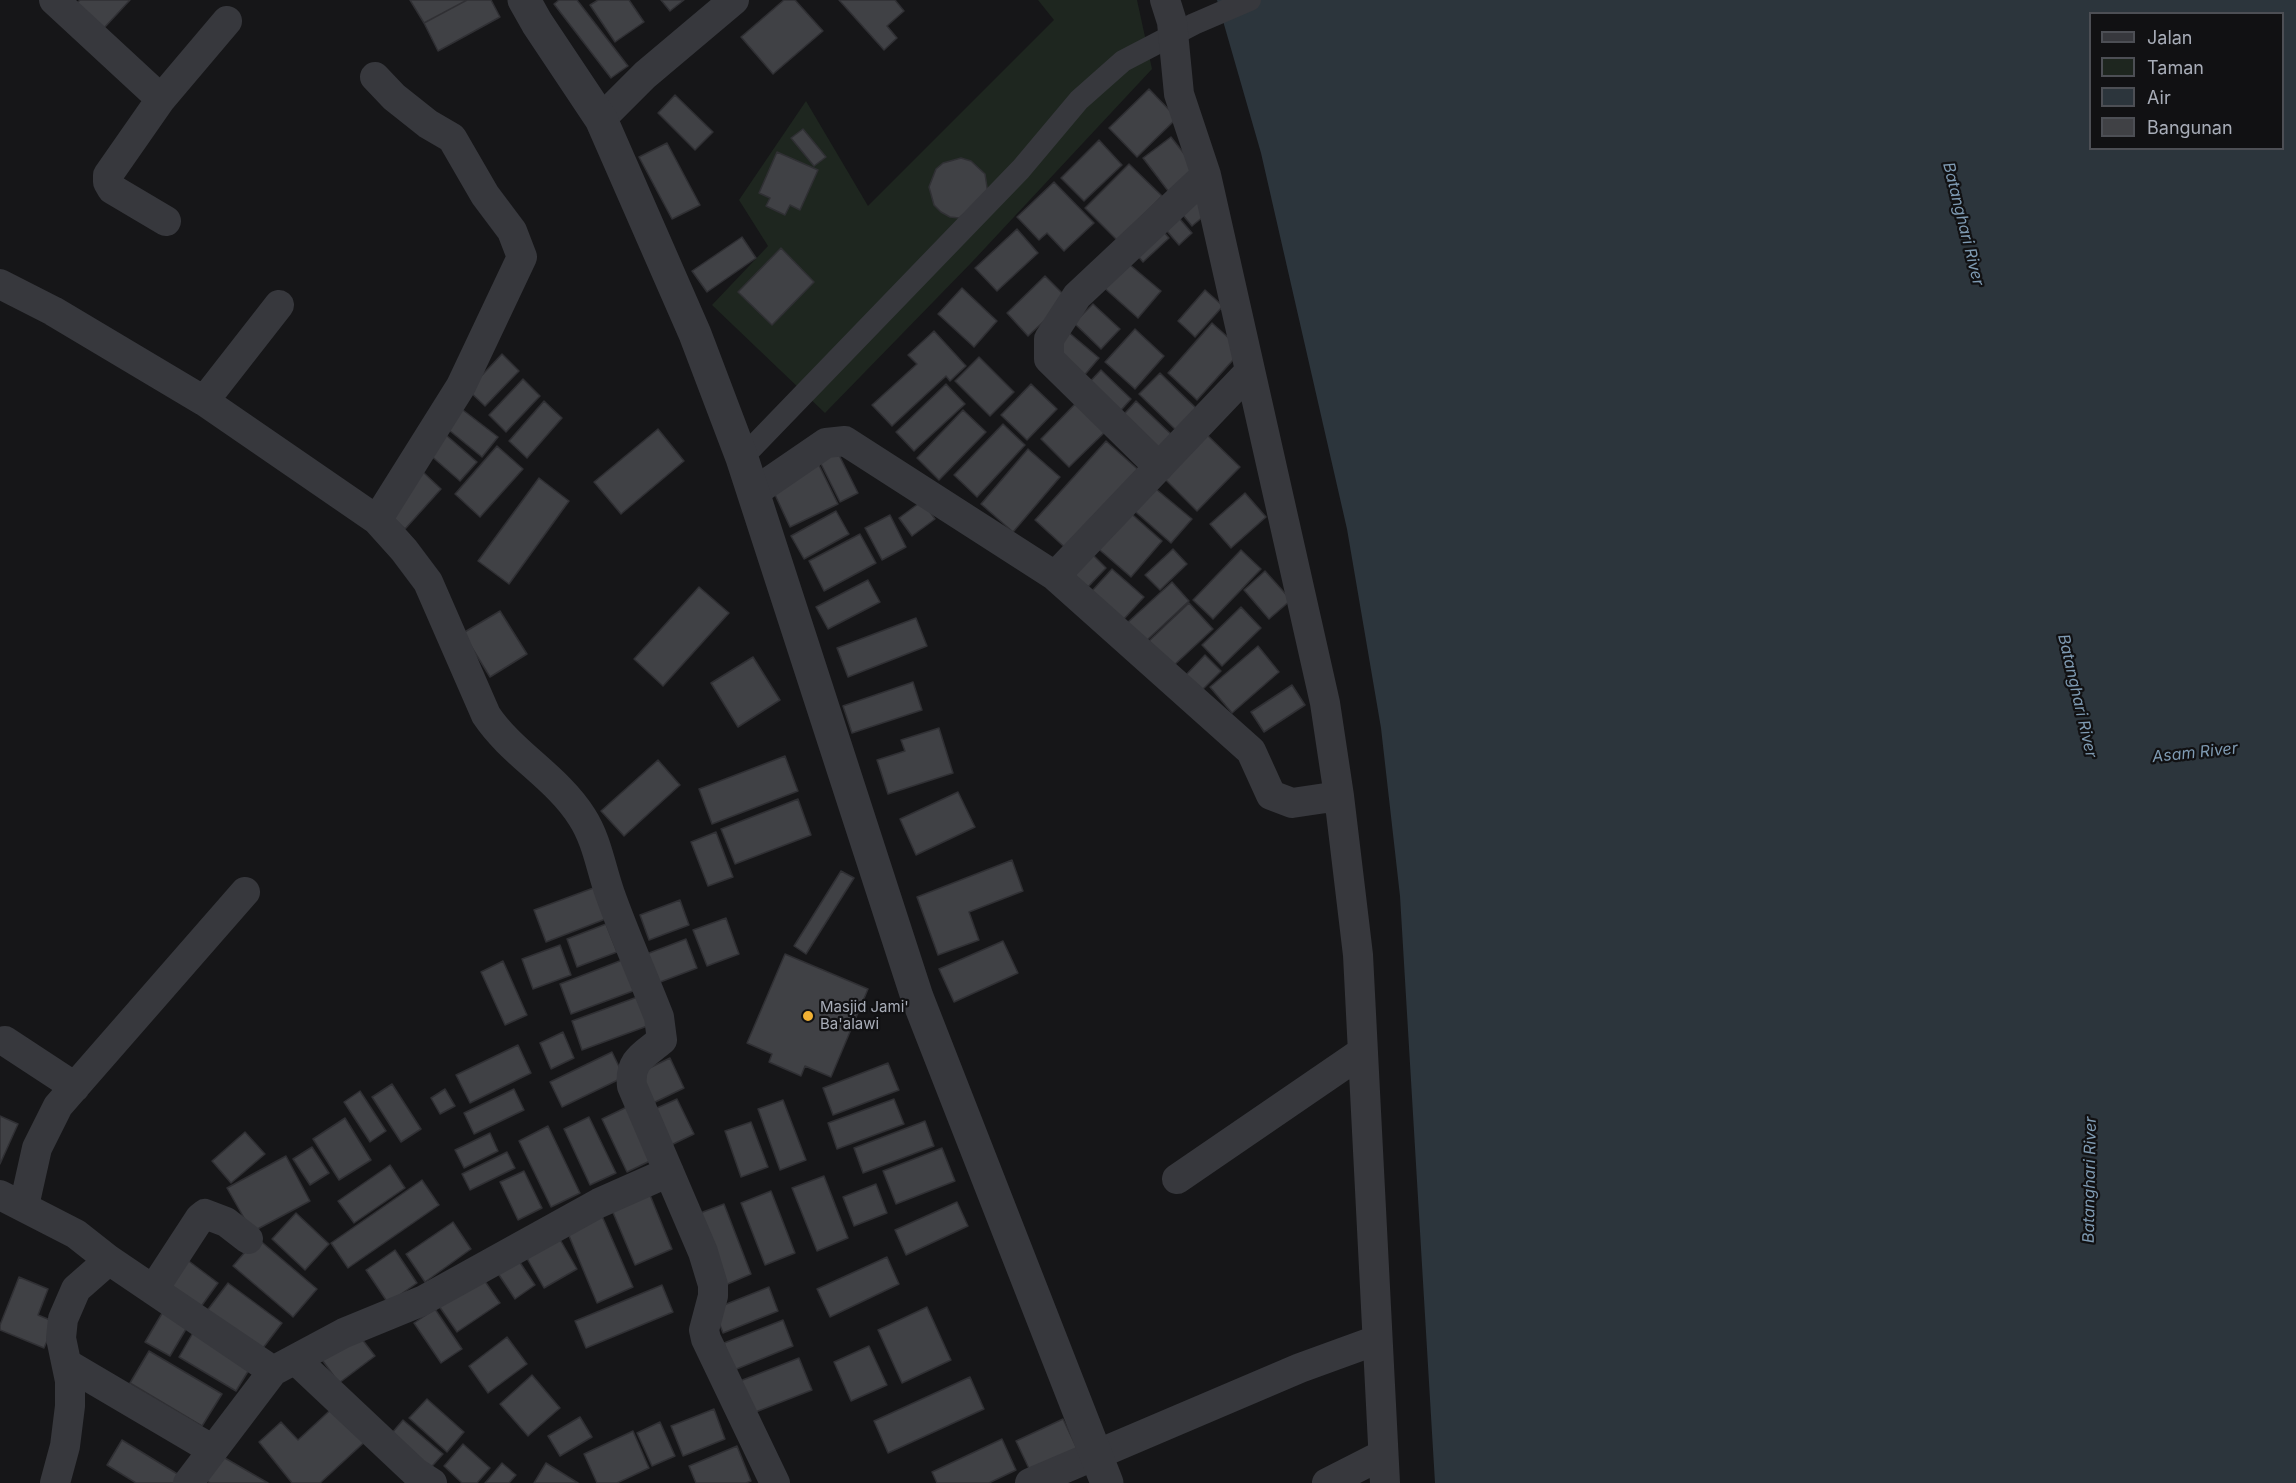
<!DOCTYPE html>
<html>
<head>
<meta charset="utf-8">
<style>
  body { margin:0 }
  #map { position:relative; width:2296px; height:1483px; overflow:hidden; background:#161618; font-family:Inter,sans-serif }
  canvas { display:block }
  .legend { position:absolute; left:2089px; top:12px; width:195px; height:138px; box-sizing:border-box; background:#111113; border:2px solid #4d4f55; margin:0; padding:8px 10px; list-style:none; font-size:18px; color:#a8adb8 }
  .legend li { display:flex; align-items:center; gap:12px; height:30px }
  .legend b { width:30px; border:2px solid #4d4f55 }
</style>
</head>
<body>
<div id="map">
<canvas width="2296" height="1483"></canvas>
<ul class="legend">
<li><b style="height:8px;background:#37383d"></b>Jalan</li>
<li><b style="height:16px;background:#1e261f"></b>Taman</li>
<li><b style="height:16px;background:#2c353c"></b>Air</li>
<li><b style="height:16px;background:#404145"></b>Bangunan</li>
</ul>
</div>
<script>
const g = document.querySelector('canvas').getContext('2d');
g.lineJoin = 'round';
function fill(path, color) {
  g.fillStyle = color;
  g.fill(path, 'evenodd');
}
function stroke(path, color, width, dash) {
  g.strokeStyle = color;
  g.lineWidth = width;
  g.lineCap = dash ? 'butt' : 'round';
  g.setLineDash(dash || []);
  g.stroke(path);
}
function drawText(font, color, halo, rows, align = 'center') {
  g.font = font + ' Inter,sans-serif';
  g.lineWidth = 4.5;
  g.setLineDash([]);
  g.textBaseline = 'middle';
  g.strokeStyle = halo;
  g.fillStyle = color;
  for (const [text, x, y, turn = 0] of rows) {
    g.save();
    g.translate(x, y);
    g.rotate((+turn || 0) * Math.PI / 180);
    g.textAlign = isNaN(turn) ? turn : align;
    if (halo) g.strokeText(text, 0, 0);
    g.fillText(text, 0, 0);
    g.restore();
  }
}
fill(new Path2D(`
  M 1038,0 L 1137,0 L 1152,69 L 972,262 L 825,413 L 712,305 L 768,246 L 739,200 L 806,101 L 868,206 L 1054,20 Z`), '#1e261f');
fill(new Path2D(`
  M 1217,0 L 2296,0 L 2296,1483 L 1435,1483 L 1400,896 L 1381,728 L 1347,529 L 1261,153 ZM 2090,14 L 2282,14 L 2282,148 L 2090,148 Z`), '#2c353c');
const building = new Path2D(`
  M 80,0 L 130,0 L 104,28 L 77,3 Z
  M 410,0 L 467,0 L 424,23 Z
  M 467,0 L 491,0 L 500,17 L 438,51 L 424,23 Z
  M 559,0 L 577,0 L 628,66 L 611,78 L 554,4 Z
  M 598,0 L 629,0 L 644,22 L 615,42 L 590,5 Z
  M 661,0 L 684,0 L 670,11 Z
  M 784,0 L 795,0 L 823,31 L 773,74 L 741,37 Z
  M 839,0 L 895,0 L 904,11 L 887,26 L 897,38 L 884,50 Z
  M 1149,89 L 1177,118 L 1137,157 L 1109,128 Z
  M 675,95 L 713,132 L 695,150 L 658,113 Z
  M 803,129 L 826,157 L 814,166 L 791,138 Z
  M 1171,137 L 1200,174 L 1172,196 L 1143,158 Z
  M 1099,140 L 1122,165 L 1084,201 L 1061,178 Z
  M 667,143 L 700,205 L 672,219 L 639,157 Z
  M 777,152 L 818,170 L 800,210 L 790,205 L 785,215 L 766,206 L 770,198 L 759,193 Z
  M 961,158 L 971,161 L 985,174 L 988,194 L 959,218 L 950,217 L 941,212 L 934,205 L 929,187 L 936,169 L 943,163 Z
  M 1129,164 L 1162,196 L 1118,241 L 1085,208 Z
  M 1054,182 L 1094,223 L 1064,251 L 1047,233 L 1039,240 L 1017,217 Z
  M 1196,192 L 1210,211 L 1192,226 L 1177,208 Z
  M 1173,211 L 1192,233 L 1179,245 L 1160,223 Z
  M 1158,225 L 1169,238 L 1143,262 L 1131,248 Z
  M 1017,229 L 1038,253 L 997,291 L 975,268 Z
  M 742,237 L 756,258 L 707,292 L 692,271 Z
  M 781,248 L 814,282 L 772,325 L 738,292 Z
  M 1123,259 L 1161,291 L 1138,318 L 1101,285 Z
  M 1045,276 L 1068,299 L 1028,336 L 1007,313 Z
  M 962,288 L 997,321 L 974,347 L 938,314 Z
  M 1205,290 L 1223,306 L 1195,337 L 1178,321 Z
  M 1093,304 L 1120,329 L 1101,349 L 1074,323 Z
  M 1212,323 L 1242,350 L 1197,400 L 1168,373 Z
  M 1135,329 L 1164,356 L 1135,389 L 1105,362 Z
  M 934,331 L 966,366 L 950,381 L 946,376 L 892,426 L 872,405 L 917,364 L 908,355 Z
  M 1067,331 L 1099,358 L 1082,378 L 1051,350 Z
  M 502,354 L 519,371 L 485,406 L 468,390 Z
  M 979,357 L 1014,392 L 990,416 L 955,381 Z
  M 1101,370 L 1131,399 L 1113,419 L 1082,390 Z
  M 1160,373 L 1201,413 L 1180,434 L 1139,394 Z
  M 523,379 L 540,396 L 506,432 L 489,415 Z
  M 946,384 L 965,404 L 914,451 L 896,432 Z
  M 1031,384 L 1057,409 L 1027,440 L 1001,415 Z
  M 1079,400 L 1108,429 L 1069,467 L 1041,439 Z
  M 544,401 L 562,418 L 527,458 L 509,441 Z
  M 1136,401 L 1174,437 L 1155,458 L 1116,423 Z
  M 459,407 L 498,437 L 482,457 L 444,426 Z
  M 963,410 L 986,432 L 939,480 L 917,458 Z
  M 1003,424 L 1025,445 L 977,497 L 954,475 Z
  M 658,429 L 684,461 L 621,514 L 594,482 Z
  M 1202,430 L 1240,467 L 1197,511 L 1160,474 Z
  M 446,435 L 477,462 L 460,481 L 429,454 Z
  M 1106,441 L 1143,474 L 1071,553 L 1035,520 Z
  M 497,446 L 523,469 L 480,517 L 455,494 Z
  M 1028,449 L 1060,477 L 1013,532 L 981,504 Z
  M 837,451 L 858,493 L 840,502 L 819,460 Z
  M 817,461 L 838,504 L 790,527 L 770,484 Z
  M 423,472 L 441,489 L 405,529 L 387,512 Z
  M 539,478 L 569,501 L 509,584 L 478,561 Z
  M 1150,484 L 1192,519 L 1171,543 L 1130,507 Z
  M 1245,493 L 1266,517 L 1231,548 L 1210,524 Z
  M 922,501 L 935,519 L 912,536 L 899,518 Z
  M 1126,509 L 1162,541 L 1131,577 L 1094,545 Z
  M 836,511 L 849,534 L 804,559 L 791,536 Z
  M 890,515 L 906,547 L 882,560 L 865,528 Z
  M 860,534 L 876,563 L 824,591 L 809,561 Z
  M 1173,549 L 1187,564 L 1160,590 L 1145,575 Z
  M 1241,550 L 1261,569 L 1213,619 L 1193,600 Z
  M 1090,552 L 1106,568 L 1086,589 L 1069,573 Z
  M 1112,569 L 1144,597 L 1123,620 L 1091,592 Z
  M 1265,571 L 1291,600 L 1269,619 L 1244,590 Z
  M 868,580 L 880,602 L 828,629 L 816,607 Z
  M 1172,582 L 1189,601 L 1145,642 L 1127,623 Z
  M 699,587 L 729,613 L 663,686 L 634,659 Z
  M 1189,603 L 1213,629 L 1172,667 L 1149,641 Z
  M 1241,607 L 1261,628 L 1222,666 L 1202,645 Z
  M 500,611 L 527,654 L 490,677 L 463,633 Z
  M 916,618 L 927,646 L 848,677 L 837,648 Z
  M 1258,646 L 1279,672 L 1232,713 L 1210,687 Z
  M 1205,655 L 1221,671 L 1198,694 L 1182,679 Z
  M 753,657 L 780,700 L 738,727 L 711,683 Z
  M 913,682 L 922,710 L 852,733 L 843,706 Z
  M 1292,685 L 1305,705 L 1264,732 L 1251,712 Z
  M 939,728 L 953,773 L 888,794 L 877,760 L 905,751 L 901,740 Z
  M 785,756 L 798,791 L 712,824 L 699,789 Z
  M 658,760 L 680,785 L 624,836 L 601,811 Z
  M 958,792 L 975,827 L 916,855 L 900,819 Z
  M 798,799 L 811,835 L 735,864 L 721,829 Z
  M 716,832 L 733,877 L 708,886 L 691,842 Z
  M 1012,860 L 1023,891 L 969,912 L 979,940 L 938,955 L 917,897 Z
  M 841,871 L 854,878 L 806,954 L 794,946 Z
  M 596,887 L 608,918 L 546,942 L 534,910 Z
  M 680,900 L 689,925 L 649,940 L 640,915 Z
  M 726,918 L 739,954 L 707,966 L 693,930 Z
  M 606,924 L 617,952 L 577,967 L 567,939 Z
  M 686,939 L 697,968 L 655,984 L 644,955 Z
  M 1003,941 L 1018,973 L 954,1002 L 939,969 Z
  M 560,945 L 571,975 L 533,989 L 522,959 Z
  M 785,954 L 868,989 L 831,1077 L 805,1066 L 801,1076 L 769,1062 L 772,1054 L 747,1043 Z
  M 630,957 L 641,988 L 571,1014 L 560,984 Z
  M 503,961 L 527,1015 L 505,1025 L 481,972 Z
  M 640,996 L 650,1025 L 582,1050 L 572,1021 Z
  M 563,1032 L 574,1058 L 551,1069 L 540,1043 Z
  M 518,1045 L 531,1073 L 470,1103 L 456,1075 Z
  M 612,1052 L 624,1077 L 562,1107 L 550,1082 Z
  M 670,1058 L 684,1088 L 649,1105 L 635,1075 Z
  M 888,1063 L 899,1090 L 833,1115 L 823,1088 Z
  M 392,1084 L 421,1129 L 401,1142 L 372,1097 Z
  M 445,1089 L 455,1106 L 440,1114 L 431,1098 Z
  M 514,1089 L 524,1110 L 474,1134 L 464,1113 Z
  M 360,1091 L 386,1131 L 370,1142 L 344,1102 Z
  M 677,1099 L 694,1134 L 667,1147 L 650,1111 Z
  M 894,1099 L 904,1124 L 837,1149 L 828,1123 Z
  M 783,1100 L 806,1160 L 780,1170 L 758,1109 Z
  M 631,1105 L 656,1158 L 627,1172 L 602,1119 Z
  M 0,1116 L 18,1124 L 0,1164 Z
  M 589,1117 L 616,1173 L 590,1185 L 564,1129 Z
  M 345,1118 L 371,1160 L 339,1180 L 313,1139 Z
  M 925,1121 L 934,1146 L 863,1173 L 854,1148 Z
  M 751,1122 L 768,1167 L 741,1177 L 725,1131 Z
  M 548,1126 L 580,1193 L 551,1207 L 519,1141 Z
  M 245,1132 L 265,1154 L 231,1183 L 212,1161 Z
  M 490,1133 L 498,1151 L 464,1168 L 455,1150 Z
  M 312,1147 L 329,1173 L 310,1185 L 293,1159 Z
  M 942,1148 L 955,1181 L 896,1204 L 883,1171 Z
  M 507,1152 L 515,1168 L 470,1190 L 462,1174 Z
  M 286,1156 L 310,1201 L 252,1232 L 227,1188 Z
  M 390,1165 L 405,1188 L 354,1223 L 338,1201 Z
  M 524,1171 L 542,1208 L 518,1220 L 500,1182 Z
  M 824,1176 L 848,1238 L 817,1251 L 792,1188 Z
  M 422,1180 L 439,1205 L 348,1268 L 331,1243 Z
  M 876,1184 L 887,1213 L 854,1226 L 843,1197 Z
  M 771,1191 L 795,1253 L 765,1265 L 741,1203 Z
  M 650,1195 L 672,1249 L 635,1265 L 612,1210 Z
  M 957,1202 L 968,1226 L 906,1255 L 895,1230 Z
  M 724,1204 L 751,1274 L 723,1286 L 695,1215 Z
  M 296,1213 L 329,1244 L 305,1270 L 272,1239 Z
  M 602,1216 L 633,1287 L 597,1303 L 567,1231 Z
  M 453,1222 L 471,1249 L 425,1282 L 406,1254 Z
  M 554,1229 L 577,1269 L 544,1288 L 521,1248 Z
  M 257,1238 L 317,1289 L 293,1317 L 233,1266 Z
  M 395,1250 L 417,1283 L 388,1303 L 366,1270 Z
  M 513,1252 L 535,1285 L 515,1299 L 493,1266 Z
  M 182,1256 L 218,1283 L 200,1308 L 164,1281 Z
  M 887,1257 L 899,1284 L 830,1317 L 817,1289 Z
  M 19,1277 L 48,1289 L 38,1315 L 55,1322 L 44,1348 L 0,1330 L 0,1325 Z
  M 482,1277 L 500,1303 L 457,1332 L 439,1306 Z
  M 228,1283 L 282,1323 L 260,1352 L 206,1312 Z
  M 662,1285 L 673,1312 L 586,1348 L 575,1321 Z
  M 769,1287 L 778,1311 L 723,1333 L 714,1309 Z
  M 927,1307 L 951,1360 L 902,1383 L 878,1330 Z
  M 435,1309 L 462,1349 L 441,1363 L 414,1323 Z
  M 164,1310 L 189,1324 L 170,1356 L 145,1342 Z
  M 783,1320 L 793,1346 L 734,1370 L 724,1343 Z
  M 355,1330 L 375,1356 L 339,1383 L 320,1357 Z
  M 194,1331 L 252,1365 L 236,1391 L 179,1357 Z
  M 507,1337 L 527,1364 L 488,1393 L 469,1366 Z
  M 869,1346 L 887,1385 L 851,1401 L 834,1362 Z
  M 149,1351 L 222,1394 L 202,1426 L 130,1383 Z
  M 799,1358 L 812,1390 L 753,1413 L 740,1381 Z
  M 532,1375 L 560,1408 L 528,1436 L 500,1404 Z
  M 970,1377 L 984,1409 L 888,1453 L 874,1421 Z
  M 427,1399 L 464,1432 L 447,1452 L 409,1418 Z
  M 338,1403 L 370,1437 L 320,1483 L 292,1483 L 259,1442 L 281,1422 L 298,1440 Z
  M 714,1409 L 725,1439 L 683,1456 L 671,1426 Z
  M 580,1417 L 592,1437 L 560,1456 L 548,1436 Z
  M 1063,1419 L 1080,1455 L 1033,1477 L 1016,1441 Z
  M 403,1420 L 443,1454 L 425,1474 L 386,1440 Z
  M 660,1422 L 675,1456 L 652,1466 L 637,1433 Z
  M 633,1431 L 649,1468 L 617,1483 L 597,1483 L 584,1454 Z
  M 1002,1439 L 1016,1470 L 989,1483 L 937,1483 L 932,1472 Z
  M 122,1440 L 179,1475 L 174,1483 L 136,1483 L 107,1465 Z
  M 463,1444 L 490,1468 L 477,1483 L 462,1483 L 444,1466 Z
  M 737,1446 L 751,1481 L 746,1483 L 696,1483 L 689,1466 Z
  M 218,1454 L 268,1483 L 210,1483 L 203,1479 Z
  M 502,1463 L 516,1475 L 509,1483 L 485,1483 Z
  M 546,1463 L 578,1483 L 534,1483 Z`);
fill(building, '#404145');
stroke(building, '#303034', 1.5);
stroke(new Path2D(`
  M 742,458 L 1021,169 L 1079,100 L 1123,61 L 1194,24 L 1250,0`), '#37383d', 22);
stroke(new Path2D(`
  M 54,0 L 161,99
  M 1165,0 L 1172,22 L 1179,94 L 1206,175 L 1325,703 L 1339,796 L 1358,955 L 1385,1483
  M 375,77 L 394,97 L 428,124 L 452,138 L 485,195 L 512,231 L 522,257 L 461,386 L 377,520
  M 601,119 L 645,75 L 734,0
  M 166,221 L 112,189 L 108,182 L 108,175 L 161,99 L 227,21
  M 0,284 L 53,311 L 204,401 L 377,520 L 404,550 L 428,582 L 486,715 C 512,754 557,777 582,817 C 597,840 601,869 610,894 C 625,936 643,976 659,1017 L 662,1040 C 644,1055 629,1060 632,1086 L 703,1252 L 713,1285 L 713,1296 L 704,1330 L 706,1339 L 775,1483
  M 204,401 L 279,305
  M 1159,467 L 1049,359 L 1049,339 L 1077,296 L 1206,175
  M 753,493 L 826,443 L 845,441 L 1055,576 L 1251,751 L 1271,795 L 1292,803 L 1339,796
  M 1055,576 L 1249,372
  M 5,1041 L 75,1087
  M 1177,1179 L 1361,1053
  M 0,1195 L 76,1234 L 109,1260 L 273,1371
  M 24,1206 L 37,1148 L 58,1106 L 245,892
  M 153,1290 L 200,1218 L 205,1214 L 226,1222 L 248,1239
  M 296,1360 L 415,1472 L 432,1483
  M 67,1364 L 213,1450
  M 55,1483 L 65,1446 L 70,1406 L 70,1381 L 61,1338 L 63,1319 L 76,1289 L 109,1260
  M 188,1483 L 273,1371 L 344,1333 L 422,1301 L 599,1203 L 669,1172
  M 1030,1483 L 1300,1368 L 1377,1340
  M 1327,1483 L 1382,1455`), '#37383d', 30);
stroke(new Path2D(`
  M 524,0 L 537,23 L 601,119 L 695,334 L 742,458 L 917,997 L 1107,1483`), '#37383d', 33);
for (const [x, y, r, color] of [
  [808,1016,6,"#f2b134"]
]) {
  const dot = new Path2D();
  dot.arc(x, y, r, 0, 2 * Math.PI);
  g.fillStyle = color;
  g.fill(dot);
  stroke(dot, '#111113', 2);
}
drawText('15px', '#a8adb8', '#111113', [
  ["Masjid Jami'",820,1007],
  ["Ba'alawi",820,1024]
], 'left');
drawText('italic 16px', '#7f9bb3', '#111113', [
  ["Batanghari River",1963,224,76],
  ["Batanghari River",2077,696,77],
  ["Asam River",2195,753,-6],
  ["Batanghari River",2090,1180,-89]
]);
</script>
</body>
</html>
